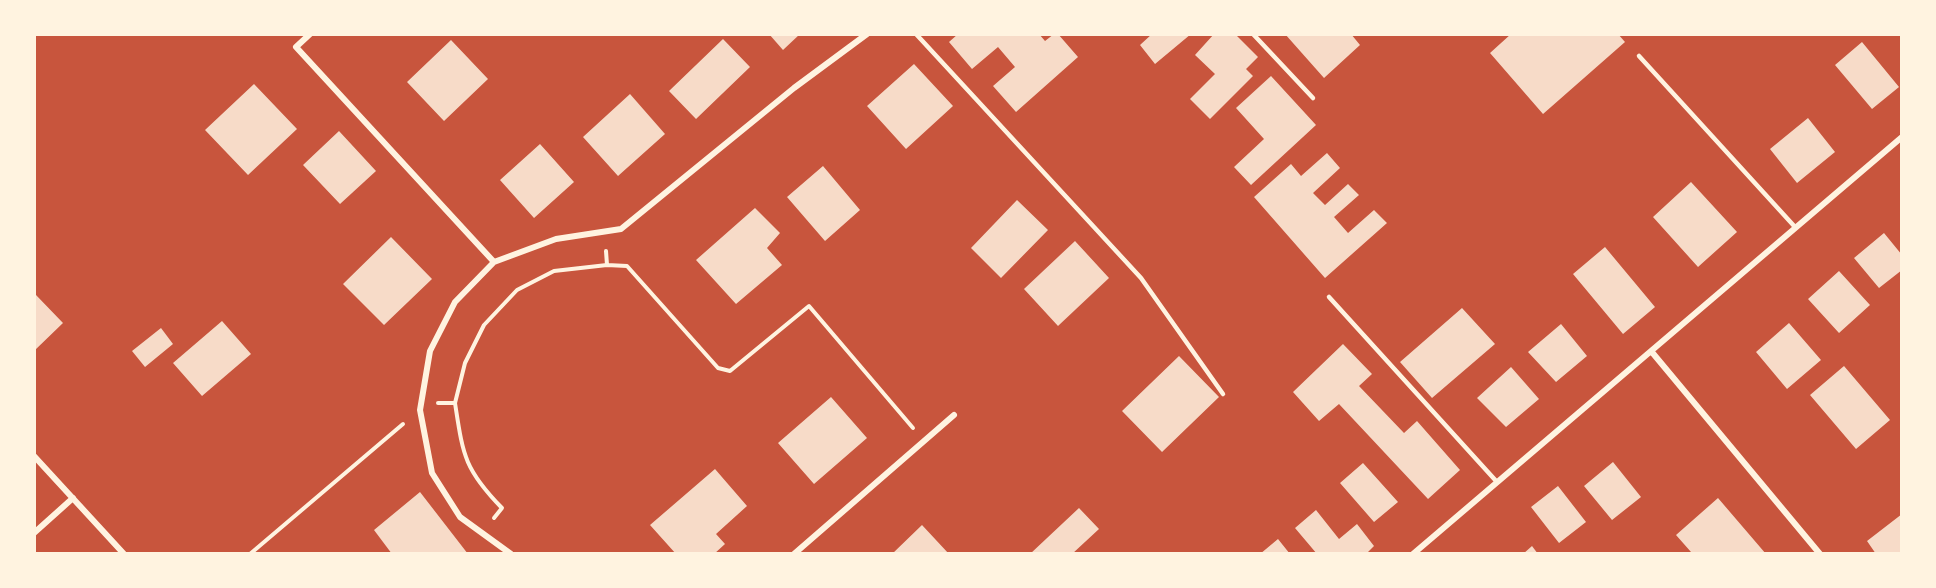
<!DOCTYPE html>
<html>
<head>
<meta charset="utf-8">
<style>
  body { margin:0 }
  #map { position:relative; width:1936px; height:588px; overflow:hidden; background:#c8553d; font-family:Spectral,serif }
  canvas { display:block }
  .frame { position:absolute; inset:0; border:36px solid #fff3e0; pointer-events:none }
</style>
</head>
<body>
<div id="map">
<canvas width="1936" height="588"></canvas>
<div class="frame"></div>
</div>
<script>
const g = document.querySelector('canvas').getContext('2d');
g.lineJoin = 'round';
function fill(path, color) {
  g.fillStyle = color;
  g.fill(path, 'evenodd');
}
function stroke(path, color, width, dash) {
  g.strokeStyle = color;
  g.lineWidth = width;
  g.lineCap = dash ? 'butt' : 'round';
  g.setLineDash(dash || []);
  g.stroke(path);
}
fill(new Path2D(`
  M 769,34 L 800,34 L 783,50 Z
  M 958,34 L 1039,34 L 1045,41 L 1054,34 L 1058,34 L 1078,57 L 1016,112 L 993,86 L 1015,67 L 998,47 L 972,69 L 949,42 Z
  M 1152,34 L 1191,34 L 1155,64 L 1140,45 Z
  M 1214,34 L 1235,34 L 1258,57 L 1246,69 L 1253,76 L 1210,119 L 1190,99 L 1215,74 L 1195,55 Z
  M 1285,34 L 1351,34 L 1360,45 L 1324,78 Z
  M 1511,34 L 1618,34 L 1625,42 L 1543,114 L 1490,53 Z
  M 723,39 L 750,67 L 696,119 L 669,91 Z
  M 451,40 L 488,79 L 444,121 L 407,82 Z
  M 1862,42 L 1899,87 L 1872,109 L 1835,65 Z
  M 914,64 L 953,106 L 906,149 L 867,106 Z
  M 1271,76 L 1316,125 L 1251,185 L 1234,167 L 1264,139 L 1236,108 Z
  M 254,84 L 297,129 L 248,175 L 205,130 Z
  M 630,94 L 665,134 L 618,176 L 583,137 Z
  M 1808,118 L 1835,152 L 1797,183 L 1770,149 Z
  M 339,131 L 376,171 L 340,204 L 303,165 Z
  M 540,144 L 574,182 L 534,218 L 500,180 Z
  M 1327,153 L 1340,168 L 1313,193 L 1325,205 L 1348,184 L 1359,195 L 1334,217 L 1348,233 L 1374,210 L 1387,223 L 1325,278 L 1254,197 L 1291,164 L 1301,176 Z
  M 823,166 L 860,210 L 825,241 L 787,197 Z
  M 1691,182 L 1737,232 L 1698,267 L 1653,217 Z
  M 1017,200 L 1048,230 L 1001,278 L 971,248 Z
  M 755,208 L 780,233 L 767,248 L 782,265 L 736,304 L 696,260 Z
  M 1884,233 L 1902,255 L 1902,270 L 1879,288 L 1854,258 Z
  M 391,237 L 432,279 L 384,325 L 343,284 Z
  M 1075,241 L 1109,278 L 1058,326 L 1024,289 Z
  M 1605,247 L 1655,307 L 1623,334 L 1573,274 Z
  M 1839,271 L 1870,305 L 1839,333 L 1808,299 Z
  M 36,295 L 63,323 L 34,351 L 34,296 Z
  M 1462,308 L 1495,344 L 1432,398 L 1400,362 Z
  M 222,321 L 251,354 L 202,396 L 173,363 Z
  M 1789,323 L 1821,360 L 1787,389 L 1756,352 Z
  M 1561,324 L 1587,356 L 1556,382 L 1528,352 Z
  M 161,328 L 173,344 L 145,367 L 132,351 Z
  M 1343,344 L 1372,374 L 1359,386 L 1404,433 L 1417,421 L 1460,470 L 1428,499 L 1339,404 L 1319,421 L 1293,392 Z
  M 1179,356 L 1219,397 L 1162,452 L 1122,411 Z
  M 1844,366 L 1890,420 L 1856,449 L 1810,395 Z
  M 1511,367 L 1539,399 L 1506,427 L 1477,398 Z
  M 831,397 L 867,438 L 814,484 L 778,443 Z
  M 1613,462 L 1641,497 L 1612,520 L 1584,486 Z
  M 1363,463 L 1398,502 L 1374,522 L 1340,483 Z
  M 715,469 L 747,506 L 716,534 L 725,544 L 714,554 L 676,554 L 650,525 Z
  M 1558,486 L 1586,522 L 1559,543 L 1531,507 Z
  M 420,492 L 468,554 L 392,554 L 374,530 Z
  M 1718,498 L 1766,554 L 1689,554 L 1691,552 L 1676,535 Z
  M 1079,508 L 1099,529 L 1072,554 L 1030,554 Z
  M 1316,510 L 1339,539 L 1357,524 L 1374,546 L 1366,554 L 1317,554 L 1295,528 Z
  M 1902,514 L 1902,554 L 1876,554 L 1867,541 Z
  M 922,525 L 949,554 L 892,554 Z
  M 1278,539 L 1290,554 L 1260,554 Z
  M 1532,546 L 1538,554 L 1523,554 Z`), '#f7dbc8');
stroke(new Path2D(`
  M 606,251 L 607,265 L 627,266 L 718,368 L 730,371 L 809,306 L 913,428
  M 438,403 L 455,403 C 463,455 464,469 502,508 L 494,518
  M 455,403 L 465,363 L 484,325 L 517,290 L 554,271 L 607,265
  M 250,554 L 403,424`), '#fff3e0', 4);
stroke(new Path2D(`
  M 916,34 L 1141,278 L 1223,394
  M 1253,34 L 1313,98
  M 1639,56 L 1795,227
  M 1329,297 L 1497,482`), '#fff3e0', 4.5);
stroke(new Path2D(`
  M 310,34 L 296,47 L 494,262
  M 1651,351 L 1820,554
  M 34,456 L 124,554
  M 34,533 L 73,498
  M 511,554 L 460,517 L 432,473 L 420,410 L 430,351 L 455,302 L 494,262 L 556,239 L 621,229 L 794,88 L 867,34
  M 794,554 L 954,415
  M 1413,554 L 1902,137`), '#fff3e0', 6);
</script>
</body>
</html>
